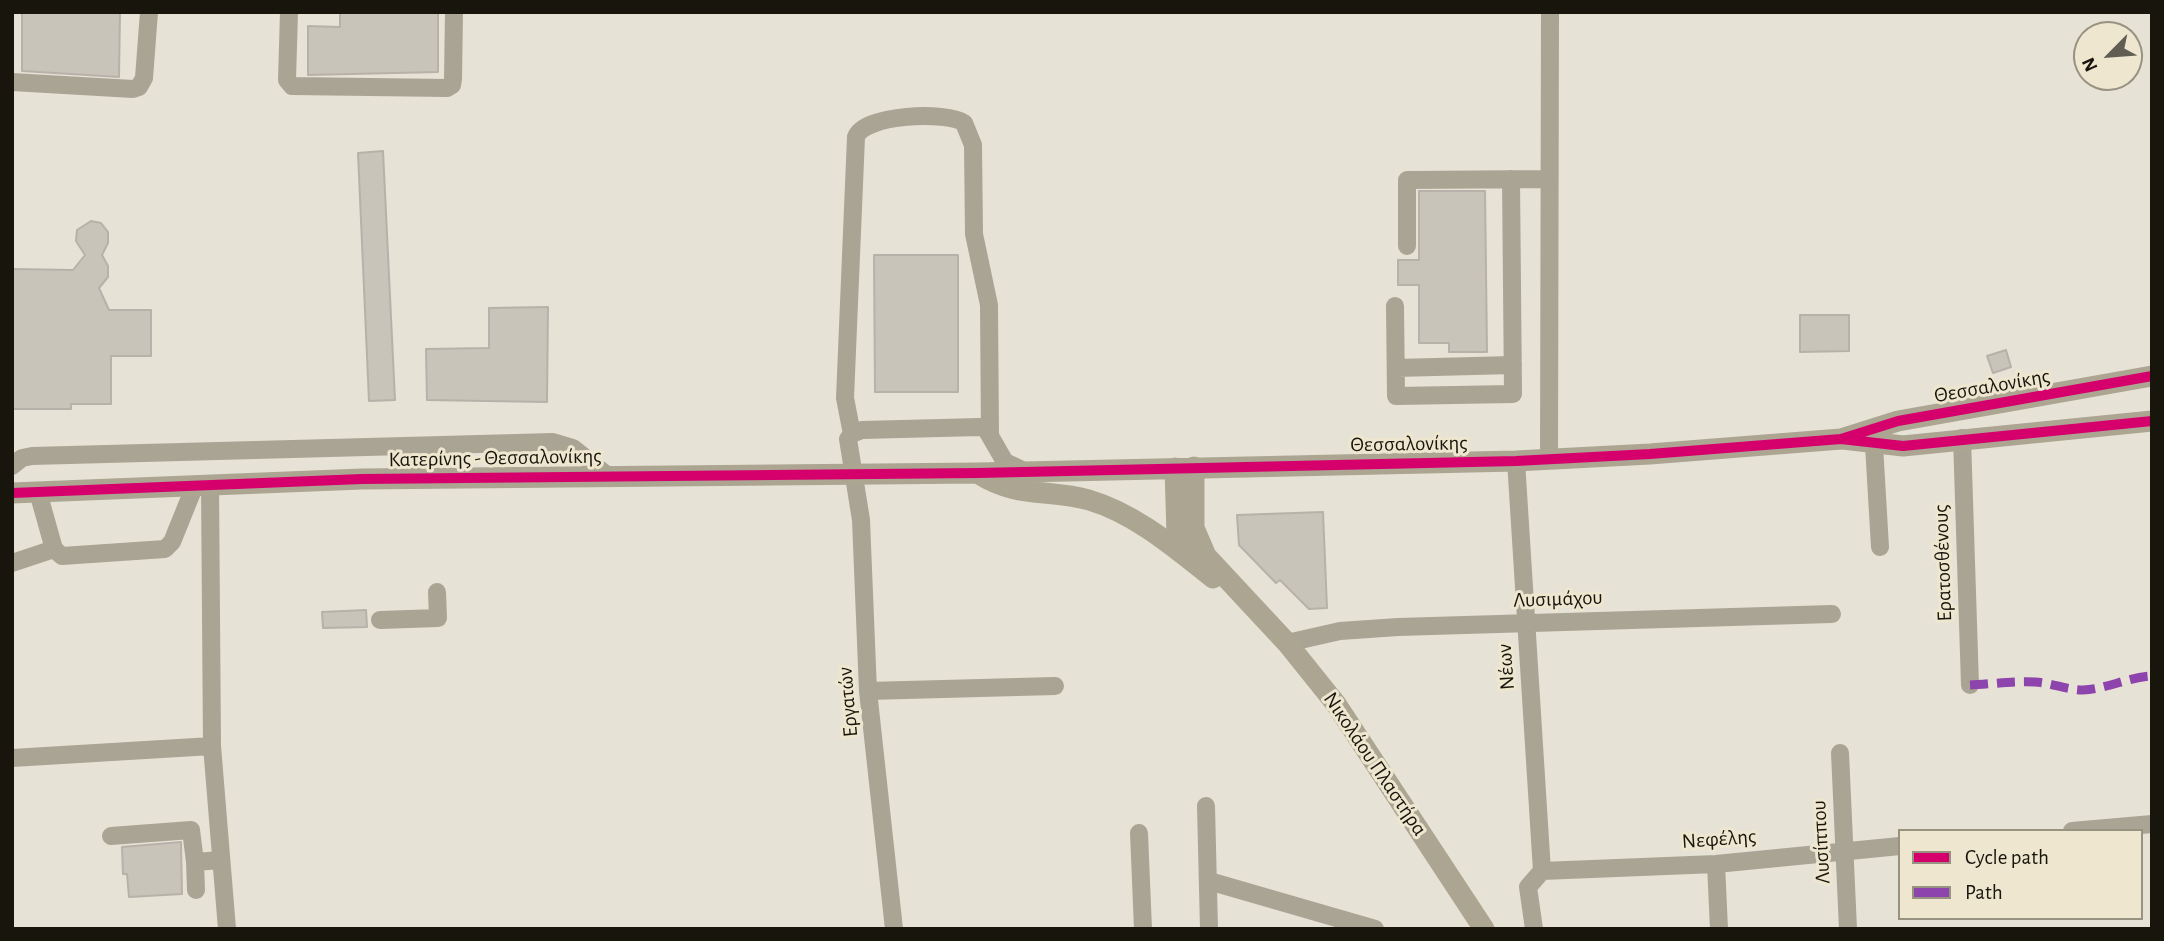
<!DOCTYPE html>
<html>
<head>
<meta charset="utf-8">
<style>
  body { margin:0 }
  #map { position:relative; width:2164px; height:941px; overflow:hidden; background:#e7e2d6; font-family:"Alegreya Sans",sans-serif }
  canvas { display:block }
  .frame { position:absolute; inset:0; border:14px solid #18150d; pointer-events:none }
  .legend { position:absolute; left:1898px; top:829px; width:245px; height:91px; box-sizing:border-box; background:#eee6cf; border:2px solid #989281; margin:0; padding:9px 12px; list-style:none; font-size:21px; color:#18150d }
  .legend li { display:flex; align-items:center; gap:14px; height:35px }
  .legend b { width:35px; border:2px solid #989281 }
  .north { position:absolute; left:2073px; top:21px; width:70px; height:70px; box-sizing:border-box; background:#eee6cf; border:2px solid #989281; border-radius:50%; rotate:245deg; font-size:19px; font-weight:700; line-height:28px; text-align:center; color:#18150d }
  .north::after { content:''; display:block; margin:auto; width:24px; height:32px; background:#605d53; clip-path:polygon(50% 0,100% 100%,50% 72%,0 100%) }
</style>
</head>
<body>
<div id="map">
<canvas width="2164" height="941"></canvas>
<div class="frame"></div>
<ul class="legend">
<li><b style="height:9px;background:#d6006c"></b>Cycle path</li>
<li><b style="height:9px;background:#8e44ad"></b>Path</li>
</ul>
<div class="north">N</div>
</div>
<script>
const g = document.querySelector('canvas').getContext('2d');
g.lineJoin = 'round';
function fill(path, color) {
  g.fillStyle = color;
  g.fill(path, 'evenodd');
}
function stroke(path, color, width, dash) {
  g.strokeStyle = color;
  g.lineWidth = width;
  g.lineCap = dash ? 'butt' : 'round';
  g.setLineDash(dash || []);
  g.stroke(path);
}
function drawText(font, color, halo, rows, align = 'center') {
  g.font = font + ' "Alegreya Sans",sans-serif';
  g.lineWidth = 6;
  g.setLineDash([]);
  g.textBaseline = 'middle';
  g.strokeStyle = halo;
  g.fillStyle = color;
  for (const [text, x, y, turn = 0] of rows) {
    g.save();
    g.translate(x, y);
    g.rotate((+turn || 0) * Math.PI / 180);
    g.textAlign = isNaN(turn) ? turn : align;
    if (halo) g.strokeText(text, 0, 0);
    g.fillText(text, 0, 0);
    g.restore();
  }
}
const building = new Path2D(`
  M 22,12 L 120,12 L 119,77 L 22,71 Z
  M 340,12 L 438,12 L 438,72 L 308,75 L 308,26 L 340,27 Z
  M 383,151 L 395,400 L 369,401 L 358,153 Z
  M 1419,191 L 1485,191 L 1487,352 L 1449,352 L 1449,343 L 1419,343 L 1419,285 L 1398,285 L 1398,260 L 1419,260 Z
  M 91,221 L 101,223 L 108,232 L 108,243 L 102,255 L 108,266 L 108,277 L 99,288 L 109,310 L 151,310 L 151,356 L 111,356 L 111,404 L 71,404 L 71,409 L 12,409 L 12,269 L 73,270 L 85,255 L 76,241 L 77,230 Z
  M 874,255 L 958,255 L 958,392 L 875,392 Z
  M 548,307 L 547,402 L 427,400 L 426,349 L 489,348 L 489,308 Z
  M 1800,315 L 1849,315 L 1849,351 L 1800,352 Z
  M 2006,350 L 2011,367 L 1993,373 L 1987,356 Z
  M 1323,512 L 1327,608 L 1309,609 L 1280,580 L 1276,583 L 1239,545 L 1237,515 Z
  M 366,610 L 367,627 L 323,628 L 322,612 Z
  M 181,842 L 182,894 L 129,897 L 127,874 L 123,874 L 122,847 Z`);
fill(building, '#c8c4ba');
stroke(building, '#b6b2a9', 2);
stroke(new Path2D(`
  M 289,12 L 287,80 L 292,86 L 447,88 L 452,85 L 453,79 L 454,12
  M 12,82 L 133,89 L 139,87 L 144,78 L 149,12
  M 1407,246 L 1407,180 L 1548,179
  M 1395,306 L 1396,396 L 1513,394 L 1511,179
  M 1396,368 L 1513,365
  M 852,434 L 845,398 L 856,137 C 864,114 947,111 964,123 L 973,145 L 974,234 L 989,305 L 990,436
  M 1962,438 L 1970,685
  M 1874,445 L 1880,547
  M 1549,459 L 1550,12
  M 1516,461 L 1542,871
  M 12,466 L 22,458 L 32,456 L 553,442 L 573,448 L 608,476
  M 210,484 L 212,746 L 227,929
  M 38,492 L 54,549 L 62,556 L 165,549 L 172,542 L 195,485
  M 12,563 L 54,549
  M 380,620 L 438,618 L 437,592
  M 1287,643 L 1340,631 L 1398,627 L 1832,614
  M 868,691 L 1055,686
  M 1840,753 L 1848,929
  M 12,758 L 212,746
  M 1206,806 L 1209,929
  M 2072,831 L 2152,824
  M 1139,833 L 1143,929
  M 111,836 L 191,830 L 195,862 L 221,860
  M 195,862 L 196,890
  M 1716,864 L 1719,929
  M 1542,871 L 1716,864 L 1900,846
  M 1209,881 L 1375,929
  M 894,929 L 868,691 L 861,520 L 848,439 L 852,434 L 862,430 L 980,427 L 986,429 L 1005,462 L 1026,472
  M 1534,929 L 1528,887 L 1542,871`), '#aaa494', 18);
stroke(new Path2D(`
  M 1843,439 L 1903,446 L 2152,421
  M 1194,467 L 1194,528 L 1206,556 L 1287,643 L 1336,704 L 1484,929
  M 1175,468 L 1177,535 L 1184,555
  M 979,474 C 1016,498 1049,489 1089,500 C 1136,514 1175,548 1213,578
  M 12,493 L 362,479 L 978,473 L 1516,461 L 1650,454 L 1841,439 L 1898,421 L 2152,376`), '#aba592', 21);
stroke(new Path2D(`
  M 1970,685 C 1992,684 2014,681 2035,682 C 2052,683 2066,690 2083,690 C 2107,689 2128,677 2152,676`), '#8e44ad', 9, [18, 9]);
stroke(new Path2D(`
  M 1841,439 L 1903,446 L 2152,421
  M 12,493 L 362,479 L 978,473 L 1516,461 L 1650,454 L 1841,439 L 1898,421 L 2152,376`), '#d6006c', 10);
drawText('21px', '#18150d', '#eee6cf', [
  ["Θεσσαλονίκης",1992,386,-10],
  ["Θεσσαλονίκης",1409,444,-1],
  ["Κατερίνης - Θεσσαλονίκης",495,458,-1],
  ["Ερατοσθένους",1943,563,-92],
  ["Λυσιμάχου",1558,599,-2],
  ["Νέων",1506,667,-94],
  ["Εργατών",848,702,-95],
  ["Νικολάου Πλαστήρα",1375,764,56],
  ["Νεφέλης",1719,839,-4],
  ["Λυσίππου",1821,842,-93]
]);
</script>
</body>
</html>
